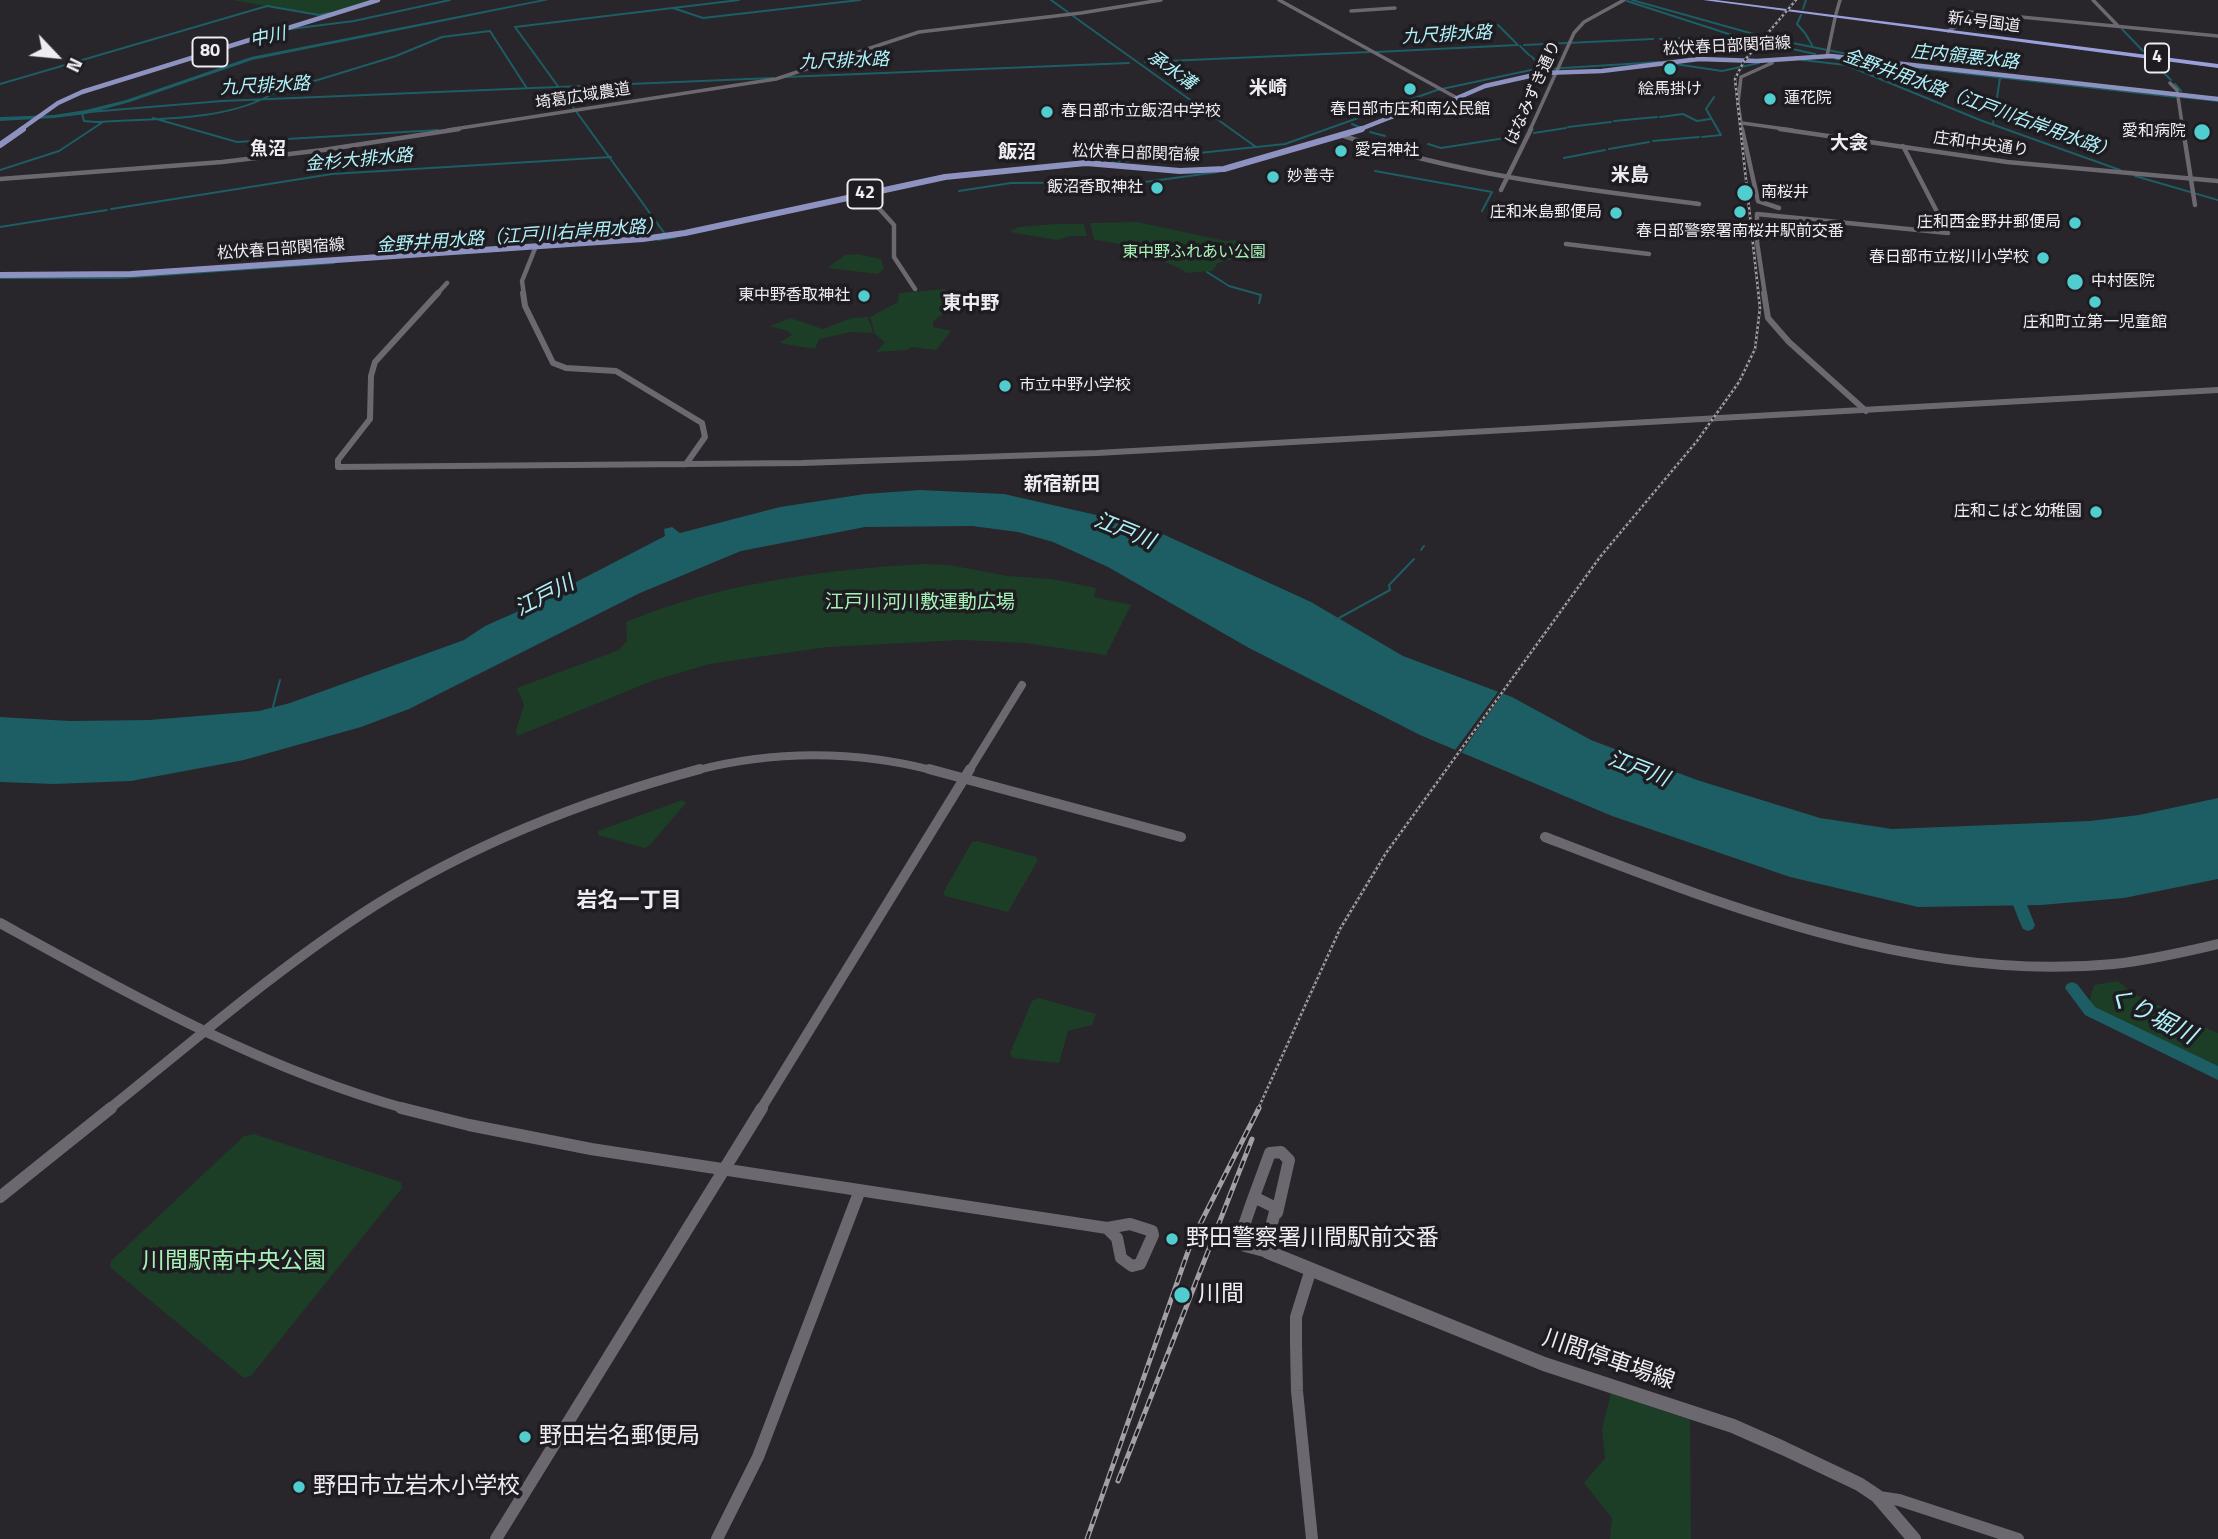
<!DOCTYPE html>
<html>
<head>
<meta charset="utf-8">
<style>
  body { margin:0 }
  #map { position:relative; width:2218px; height:1539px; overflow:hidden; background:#28252b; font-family:"Titillium Web",sans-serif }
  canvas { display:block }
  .north { position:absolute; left:21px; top:21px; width:70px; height:70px; -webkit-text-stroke:5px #1e1c21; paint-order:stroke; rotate:116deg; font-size:19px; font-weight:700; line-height:28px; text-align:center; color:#eeecf0 }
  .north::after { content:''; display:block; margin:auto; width:24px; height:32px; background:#eeecf0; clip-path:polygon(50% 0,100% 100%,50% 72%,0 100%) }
</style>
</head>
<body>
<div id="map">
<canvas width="2218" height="1539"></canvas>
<div class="north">N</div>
</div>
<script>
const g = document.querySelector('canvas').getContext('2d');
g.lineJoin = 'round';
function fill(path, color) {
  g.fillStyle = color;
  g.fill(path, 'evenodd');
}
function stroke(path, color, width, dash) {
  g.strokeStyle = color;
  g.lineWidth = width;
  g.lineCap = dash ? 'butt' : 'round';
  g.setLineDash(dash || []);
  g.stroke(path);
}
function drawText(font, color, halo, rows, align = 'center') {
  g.font = font + ' "Titillium Web","Noto Sans JP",sans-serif';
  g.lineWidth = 7;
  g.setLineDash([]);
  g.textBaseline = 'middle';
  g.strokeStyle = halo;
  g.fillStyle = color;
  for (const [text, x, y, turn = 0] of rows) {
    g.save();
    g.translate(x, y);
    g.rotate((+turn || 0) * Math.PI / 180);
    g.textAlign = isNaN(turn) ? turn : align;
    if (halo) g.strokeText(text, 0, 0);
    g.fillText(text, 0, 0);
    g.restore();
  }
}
fill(new Path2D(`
  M 232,0 L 375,0 L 323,16 Z
  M 1137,222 L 1226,241 L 1236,240 L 1240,257 L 1218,263 L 1212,271 L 1187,273 C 1177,265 1169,265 1158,259 C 1136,249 1119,242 1094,240 L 1090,223 Z
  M 1055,224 L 1084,224 L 1087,236 L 1071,236 L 1057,240 L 1010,232 L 1018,227 Z
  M 857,254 L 881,259 L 884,269 L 878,274 L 827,268 L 845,255 Z
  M 945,289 L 948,297 L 964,295 L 968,301 L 955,306 L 933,321 L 933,327 L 951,331 L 936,350 L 911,347 L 907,350 L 876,352 L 885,342 L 875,334 L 870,317 L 898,302 L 899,293 Z
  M 868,317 L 873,333 L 851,332 L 819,339 L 815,349 L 779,343 L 792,335 L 788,331 L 770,326 L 790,318 L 823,329 L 852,318 Z
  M 923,564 L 949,565 L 1008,576 L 1052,579 L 1096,588 L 1094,597 L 1131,605 L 1106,655 L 1026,643 L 962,640 L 827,647 L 709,664 L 652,681 L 517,736 L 516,730 L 524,705 L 517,688 L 619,650 L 627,641 L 626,622 C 720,583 823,570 923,564 Z
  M 682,800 L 686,803 L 649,846 L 644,848 L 598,835 L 598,831 Z
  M 977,841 L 1036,857 L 1038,860 L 1008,912 L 945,896 L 943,893 L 972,842 Z
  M 2118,981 L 2134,994 L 2218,1033 L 2218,1068 L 2095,1015 L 2089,1003 L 2094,985 Z
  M 1039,998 L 1096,1014 L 1092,1025 L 1068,1031 L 1059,1063 L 1012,1058 L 1010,1053 L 1032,1001 Z
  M 254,1134 L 401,1182 L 402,1188 L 251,1376 L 244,1378 L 110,1267 L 111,1261 L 244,1136 Z
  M 1611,1393 L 1690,1420 L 1691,1539 L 1610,1539 L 1612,1518 L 1584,1483 L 1605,1458 L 1602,1429 Z`), '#1d3e26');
fill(new Path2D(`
  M 920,490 L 1004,494 L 1145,526 L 1311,602 L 1403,656 L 1512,697 L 1591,740 L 1697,780 L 1820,818 L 1892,829 L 2090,821 L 2139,815 L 2218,798 L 2218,879 L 2124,898 L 2041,905 L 1918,907 L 1790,877 L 1612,816 L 1420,735 L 1249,648 L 1108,567 L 1053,542 L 1018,532 L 972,526 L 865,527 L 741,551 L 640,593 L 409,709 L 361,727 L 244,760 L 131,781 L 54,784 L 0,782 L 0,717 L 70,721 L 149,720 L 259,711 L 290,703 L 464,640 L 485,626 L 528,607 L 665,536 L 664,529 L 672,527 L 680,533 L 780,507 L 865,494 Z`), '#1d5d64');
fill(new Path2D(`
  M 1500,689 L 1505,691 L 1459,756 L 1453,753 Z`), '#28252b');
stroke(new Path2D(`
  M 1051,0 L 1069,13
  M 1632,0 L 1768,38 L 1862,57
  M 1627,1 L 1738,37 L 1815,54
  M 673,8 L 703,18 L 860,0
  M 1803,9 L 1806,0
  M 1801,15 L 1797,24 L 1804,32
  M 1073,16 L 1256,147
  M 1498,25 L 1517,44
  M 290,29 L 354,21 L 450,0
  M 2122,29 L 2143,51
  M 1805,33 L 1812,45
  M 1660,39 L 1723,37
  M 1524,45 L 1653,39
  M 1520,46 L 1529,55
  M 1376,52 L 1518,45
  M 1531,56 L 1543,68
  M 1836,59 L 2175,97
  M 1802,60 L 1846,65 L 1980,120 L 2120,170
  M 2152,61 L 2171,80
  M 1145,62 L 1370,52
  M 1675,64 L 1722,71 L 1759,63
  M 785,77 L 1129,63
  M 0,84 L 267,6 L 319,15 L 330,13
  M 2175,84 L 2181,91
  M 2181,97 L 2218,101
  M 89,112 L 222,101 L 773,78
  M 82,113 L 84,121 L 96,122 C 150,118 225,122 272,94 L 396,56 L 442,37 L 490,31 L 526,87
  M 1660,117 L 1683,114 L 1697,121 L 1710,119
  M 153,118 L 237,142 L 438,130
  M 1614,121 L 1657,117
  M 1352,124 L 1361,128
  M 1993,124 L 2000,78
  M 1568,127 L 1611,122
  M 1370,132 L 1385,136
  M 1534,133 L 1566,128
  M 1702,137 L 1721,135 L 1706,109 L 1714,97
  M 1653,141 L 1699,137
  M 1428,144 L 1441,148 L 1518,136
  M 1609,149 L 1649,142
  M 1564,158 L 1605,150
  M 1113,162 L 1285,144 L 1437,90 L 1531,70 L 1659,62
  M 0,170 L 59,151 L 103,122
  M 1375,171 L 1492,192 L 1482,211
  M 2135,176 L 2218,200
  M 959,191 L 1011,183 L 1145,182 L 1218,172
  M 111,209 L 332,174 L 611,157
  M 0,227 L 107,210
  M 665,234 L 515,27 L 739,0
  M 658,240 L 676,237
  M 1207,272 L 1229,286 L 1261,295 L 1259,303
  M 0,278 L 120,278 L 334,263
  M 1421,550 L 1424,546
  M 1339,618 L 1390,590 L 1389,585 L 1414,559
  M 273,707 L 280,680`), '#1d5d64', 2);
fill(new Path2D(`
  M 540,0 L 549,0 L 252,60 L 130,102 L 86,114 L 54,118 L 0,121 L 0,117 L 54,115 L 86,110 L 126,100 L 251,57 Z
  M 2014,885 L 2019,886 L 2021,890 L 2035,925 L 2033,929 L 2028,931 L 2023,929 L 2021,925 L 2007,890 L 2009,886 Z
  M 2072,982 L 2077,984 L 2095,1007 L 2218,1066 L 2218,1080 L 2085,1015 L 2065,988 L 2067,984 Z`), '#1d5d64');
stroke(new Path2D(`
  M 1279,0 L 1457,98
  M 2093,0 L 2118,26
  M 1351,11 L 1395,8
  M 1836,14 L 1840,0
  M 1948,31 L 1968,20 L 1969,12 L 2218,36
  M 1827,56 L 1835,18
  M 2170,83 L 2177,90 L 2183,130
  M 1742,123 L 1792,130
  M 448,130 L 776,79 L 919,32 L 1081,13 L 1161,0
  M 1530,130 L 1574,33 L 1584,22 L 1624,0
  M 1742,130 L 1738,103 L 1741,77 L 1772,63 L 1768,60`), '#6b696f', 3.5);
stroke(new Path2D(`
  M 1742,129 L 1758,201 L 1779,208
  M 1780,129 L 2007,162 L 2218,181
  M 2183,129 L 2195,205
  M 1344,136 C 1459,175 1579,189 1699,204
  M 1903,146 L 1948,233
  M 0,179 L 222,162 L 323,150 L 459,129
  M 1501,190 L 1531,129
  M 866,194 L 894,225 L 894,257 L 915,289
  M 1566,244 L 1649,254
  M 436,295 L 447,283
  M 524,295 L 522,281 L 536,246
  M 1765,295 L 1757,242 L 1757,214 L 1948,233`), '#6b696f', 4.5);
stroke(new Path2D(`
  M 438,293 L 375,362 L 371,376 L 370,419 L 338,460 L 338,467 L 802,463 L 1097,453 L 2218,390
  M 523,293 L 525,306 L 553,363 L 566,368 L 616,371 L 702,423 L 705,437 L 686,464
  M 1764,293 L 1768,318 L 1789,342 L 1866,411`), '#6b696f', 6);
stroke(new Path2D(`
  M 694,771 C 772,750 857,750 935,771
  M 969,771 L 1022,685`), '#6b696f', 8);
stroke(new Path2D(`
  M 929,769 L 1181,837
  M 1545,837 C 1725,906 1917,983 2114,964 C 2149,960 2184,952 2218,944
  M 0,923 C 131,995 262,1069 407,1109
  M 109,1109 C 195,1040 280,966 374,906 C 473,844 588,799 700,769
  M 761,1109 L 970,769`), '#6b696f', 10);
stroke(new Path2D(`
  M 401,1108 L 469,1125 L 591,1149 L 1107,1228
  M 0,1197 L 111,1108
  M 1258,1199 L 1276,1208 L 1267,1242 L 1268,1252 L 1245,1246 L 1240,1237 L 1252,1202 Z
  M 1252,1202 L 1270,1153 L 1281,1152 L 1289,1160 L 1277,1213
  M 1130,1224 L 1152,1231 L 1153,1235 L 1140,1264 L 1132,1266 L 1121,1258 L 1117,1238 L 1107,1228 Z
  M 1311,1269 L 1296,1317 L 1296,1344 L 1297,1391 L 1312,1539
  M 1879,1497 L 1899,1500 L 2018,1539
  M 496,1539 L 762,1108
  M 717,1539 L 758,1457 L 860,1190`), '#6b696f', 12);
stroke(new Path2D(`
  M 1268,1252 L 1544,1364 L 1733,1426 L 1783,1448 L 1859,1484 L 1877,1496 L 1914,1539`), '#6b696f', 14);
stroke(new Path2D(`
  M 20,130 L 58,103 L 82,92 L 378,0
  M 1358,130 L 1391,117 L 1448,102 L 1485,86 L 1543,73 L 1602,71 L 1699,59 L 1757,61 L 1831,56 L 2218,99`), '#8e92c0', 4.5);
stroke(new Path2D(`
  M 0,145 L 23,129
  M 0,275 L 131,274 L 643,239 L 685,233 L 945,177 L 1086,163 L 1180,171 L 1224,169 L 1362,129`), '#8e92c0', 6);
fill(new Path2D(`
  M 1703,0 L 1716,0 L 2218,64 L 2218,68 Z`), '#9aa0db');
const railFar1 = new Path2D(`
  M 1258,1109 L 1340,929 L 1386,853 L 1600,557 L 1697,441 L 1739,382 L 1755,349 L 1760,308 L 1735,79 L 1744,61 L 1796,0`);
const rail = new Path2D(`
  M 1118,1481 L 1252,1139
  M 1087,1539 L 1192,1240 L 1259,1108`);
stroke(railFar1, '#a2a0a4', 2.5);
stroke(rail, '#a2a0a4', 5);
stroke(railFar1, '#1e1c21', 2, [2.5]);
stroke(rail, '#1e1c21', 2.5, [8]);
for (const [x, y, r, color] of [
  [1670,69,7,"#52cdcf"],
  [1410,89,7,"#52cdcf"],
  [1770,99,7,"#52cdcf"],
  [1047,112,7,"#52cdcf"],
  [2202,132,9,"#52cdcf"],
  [1341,151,7,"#52cdcf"],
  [1273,177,7,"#52cdcf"],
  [1157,188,7,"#52cdcf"],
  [1745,193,9,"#52cdcf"],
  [1740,212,7,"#52cdcf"],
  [1616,213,7,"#52cdcf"],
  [2075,223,7,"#52cdcf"],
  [2043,258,7,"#52cdcf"],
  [2075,282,9,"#52cdcf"],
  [864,296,7,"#52cdcf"],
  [2095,302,7,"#52cdcf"],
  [1005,386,7,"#52cdcf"],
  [2096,512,7,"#52cdcf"],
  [1172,1239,7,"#52cdcf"],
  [1182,1295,9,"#52cdcf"],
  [525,1437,7,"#52cdcf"],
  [299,1487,7,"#52cdcf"]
]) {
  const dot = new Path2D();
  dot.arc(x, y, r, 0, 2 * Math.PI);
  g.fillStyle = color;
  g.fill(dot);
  stroke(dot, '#1e1c21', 2.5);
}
drawText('16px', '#eeecf0', '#1e1c21', [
  ["新4号国道",1984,23,7],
  ["松伏春日部関宿線",1727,47,-3],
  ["はなみずき通り",1534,93,-66],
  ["埼葛広域農道",583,97,-9],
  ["庄和中央通り",1981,145,8],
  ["松伏春日部関宿線",1136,154,2],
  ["松伏春日部関宿線",281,250,-4]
]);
drawText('16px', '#eeecf0', '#1e1c21', [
  ["絵馬掛け",1670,90,"center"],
  ["蓮花院",1784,99],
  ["春日部市庄和南公民館",1410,110,"center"],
  ["春日部市立飯沼中学校",1061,112],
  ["愛和病院",2186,132,"right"],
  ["愛宕神社",1355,151],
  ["妙善寺",1287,177],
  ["飯沼香取神社",1143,188,"right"],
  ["南桜井",1761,193],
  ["庄和米島郵便局",1602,213,"right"],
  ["庄和西金野井郵便局",2061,223,"right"],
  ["春日部警察署南桜井駅前交番",1740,232,"center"],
  ["春日部市立桜川小学校",2029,258,"right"],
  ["中村医院",2091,282],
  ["東中野香取神社",850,296,"right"],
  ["庄和町立第一児童館",2095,323,"center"],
  ["市立中野小学校",1019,386],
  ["庄和こばと幼稚園",2082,512,"right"]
], 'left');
drawText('16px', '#a6f2b7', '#1e1c21', [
  ["東中野ふれあい公園",1194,253]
]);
drawText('italic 18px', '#b0f2fa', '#1e1c21', [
  ["九尺排水路",1447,36,-3],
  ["中川",268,38,-12],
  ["庄内領悪水路",1965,58,6],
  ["九尺排水路",844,62,-2],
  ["承水溝",1171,71,36],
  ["九尺排水路",265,87,-3],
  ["金野井用水路（江戸川右岸用水路）",1979,105,20],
  ["金杉大排水路",359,161,-5],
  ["金野井用水路（江戸川右岸用水路）",520,237,-4]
]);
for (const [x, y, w] of [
  [210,52,35],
  [2157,58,24],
  [865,194,35]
]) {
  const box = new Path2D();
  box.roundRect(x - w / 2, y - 14.5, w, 29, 5);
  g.fillStyle = '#1e1c21';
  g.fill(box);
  stroke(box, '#eeecf0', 2);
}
drawText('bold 18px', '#eeecf0', null, [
  ["80",210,52],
  ["4",2157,58],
  ["42",865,194]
]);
drawText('bold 18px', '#eeecf0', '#1e1c21', [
  ["魚沼",268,151]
]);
drawText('bold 19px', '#eeecf0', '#1e1c21', [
  ["米崎",1268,89],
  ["大衾",1849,144],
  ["飯沼",1017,153],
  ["米島",1630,176],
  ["東中野",971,304],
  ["新宿新田",1062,485]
]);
drawText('19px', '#a6f2b7', '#1e1c21', [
  ["江戸川河川敷運動広場",920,603]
]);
drawText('italic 21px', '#b0f2fa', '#1e1c21', [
  ["江戸川",1124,532,22],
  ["江戸川",545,597,-27],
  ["江戸川",1638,770,21]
]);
drawText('bold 21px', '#eeecf0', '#1e1c21', [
  ["岩名一丁目",629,902]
]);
drawText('23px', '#eeecf0', '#1e1c21', [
  ["野田警察署川間駅前交番",1186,1239],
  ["川間",1198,1295],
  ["野田岩名郵便局",539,1437],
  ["野田市立岩木小学校",313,1487]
], 'left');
drawText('23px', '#a6f2b7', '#1e1c21', [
  ["川間駅南中央公園",234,1262]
]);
drawText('23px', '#eeecf0', '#1e1c21', [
  ["川間停車場線",1608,1361,19]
]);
drawText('italic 24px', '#b0f2fa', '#1e1c21', [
  ["くり堀川",2151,1017,27]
]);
</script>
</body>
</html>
